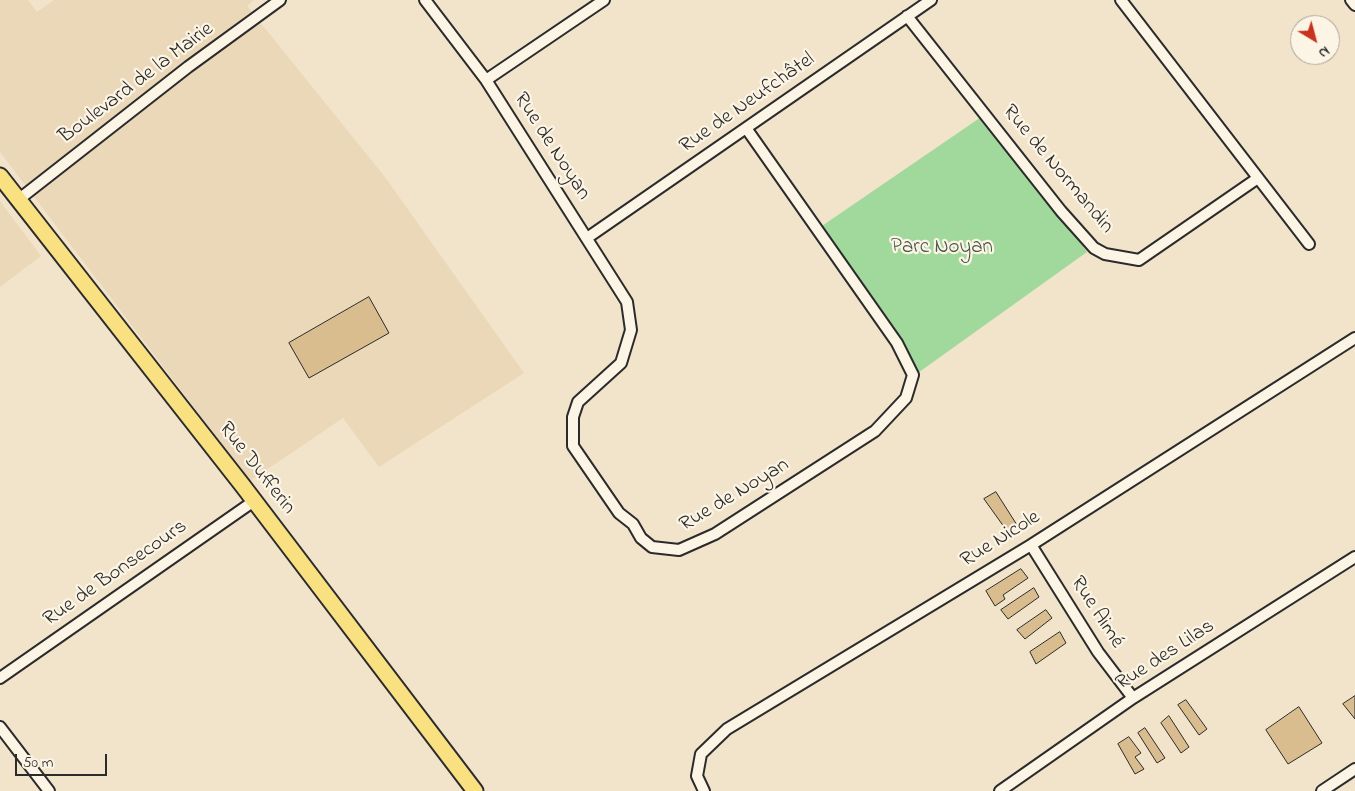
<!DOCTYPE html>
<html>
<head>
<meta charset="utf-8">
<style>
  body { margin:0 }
  #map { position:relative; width:1355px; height:791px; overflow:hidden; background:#f2e4cb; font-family:"Indie Flower",sans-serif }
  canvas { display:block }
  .north { position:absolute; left:1290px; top:15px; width:50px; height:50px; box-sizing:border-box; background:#fcf5e5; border:1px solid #a8a49b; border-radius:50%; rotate:143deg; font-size:14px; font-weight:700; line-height:20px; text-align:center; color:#2b2b2b }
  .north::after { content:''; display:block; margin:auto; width:18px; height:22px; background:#c8321e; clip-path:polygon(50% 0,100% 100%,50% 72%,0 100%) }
  .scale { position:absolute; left:15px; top:754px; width:92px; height:22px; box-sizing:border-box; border:2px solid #2b2b2b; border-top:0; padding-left:6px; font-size:15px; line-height:18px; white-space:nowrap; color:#2b2b2b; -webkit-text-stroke:4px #fcf5e5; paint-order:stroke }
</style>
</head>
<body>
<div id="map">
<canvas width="1355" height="791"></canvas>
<div class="north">N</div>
<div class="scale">50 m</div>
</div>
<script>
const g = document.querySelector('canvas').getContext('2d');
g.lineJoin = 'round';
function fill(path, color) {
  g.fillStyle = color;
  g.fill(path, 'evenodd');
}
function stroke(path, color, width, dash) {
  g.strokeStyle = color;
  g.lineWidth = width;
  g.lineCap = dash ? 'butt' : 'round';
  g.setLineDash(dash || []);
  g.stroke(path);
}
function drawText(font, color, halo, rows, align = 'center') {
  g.font = font + ' "Indie Flower",sans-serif';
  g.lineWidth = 4.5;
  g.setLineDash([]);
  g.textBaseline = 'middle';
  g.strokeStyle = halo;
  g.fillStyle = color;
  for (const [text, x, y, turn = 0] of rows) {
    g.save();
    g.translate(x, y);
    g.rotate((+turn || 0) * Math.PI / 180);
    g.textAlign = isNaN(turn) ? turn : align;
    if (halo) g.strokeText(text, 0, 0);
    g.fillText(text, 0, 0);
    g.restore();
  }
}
fill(new Path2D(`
  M 0,0 L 28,0 L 37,12 L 54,0 L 254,0 L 247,6 L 385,177 L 524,373 L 379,467 L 343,418 L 250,481 L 0,152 Z
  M 0,201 L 41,256 L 0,287 Z`), '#ead8b9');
fill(new Path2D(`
  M 987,113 L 1087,252 L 915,375 L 816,230 Z`), '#a1d99d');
const building = new Path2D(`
  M 369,297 L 389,333 L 309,378 L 289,343 Z
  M 996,492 L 1017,525 L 1007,531 L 984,499 Z
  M 1021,569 L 1028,578 L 1003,595 L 1005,599 L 995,606 L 986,591 Z
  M 1034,588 L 1039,597 L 1008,619 L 1001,610 Z
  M 1046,610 L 1052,618 L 1025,639 L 1017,630 Z
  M 1060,632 L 1066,643 L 1036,664 L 1030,652 Z
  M 1355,696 L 1355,719 L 1343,704 Z
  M 1186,700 L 1207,729 L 1199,735 L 1178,705 Z
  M 1299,707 L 1322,743 L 1288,764 L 1266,730 Z
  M 1169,716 L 1189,747 L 1181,753 L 1161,723 Z
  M 1145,728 L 1165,758 L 1157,763 L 1138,733 Z
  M 1129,737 L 1141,753 L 1135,757 L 1144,769 L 1135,774 L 1118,744 Z`);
fill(building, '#d9bd8e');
stroke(building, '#2b2b2b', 1);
const minor = new Path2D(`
  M 425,0 L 486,80 L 627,302 L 631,330 L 621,363 L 578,402 L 573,417 L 573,446 L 619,513 L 633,524 L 641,538 L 652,547 L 679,550 L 715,534 L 875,431 L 906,398 L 913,375 L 897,343 L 746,128
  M 1121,0 L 1309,244
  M 1351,0 L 1355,5
  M 907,16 L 1061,211 L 1094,248 L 1105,254 L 1139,260 L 1258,178
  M 486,80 L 604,0
  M 18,200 L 188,67 L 280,0
  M 587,238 L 931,0
  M 1031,545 L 1098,652 L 1133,698
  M 0,678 L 254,501
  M 0,727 L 49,791
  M 704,791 L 697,776 L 701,754 L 727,729 L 1031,545 L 1355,338
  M 1000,791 L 1133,698 L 1355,557
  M 1322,791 L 1355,769`);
const primary = new Path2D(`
  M 0,176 L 243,486 L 475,791`);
stroke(minor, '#2b2b2b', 14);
stroke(primary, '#2b2b2b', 19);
stroke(minor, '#fcf5e5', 10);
stroke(primary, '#f9e181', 15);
drawText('21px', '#2b2b2b', '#fcf5e5', [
  ["Boulevard de la Mairie",137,84,-37],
  ["Rue de Neufchâtel",748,104,-35],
  ["Rue de Noyan",551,147,57],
  ["Rue de Normandin",1057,170,50],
  ["Rue Dufferin",256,469,52],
  ["Rue de Noyan",735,496,-31],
  ["Rue Nicole",1001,540,-32],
  ["Rue de Bonsecours",116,574,-35],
  ["Rue Aimé",1096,613,57],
  ["Rue des Lilas",1166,656,-33]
]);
drawText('21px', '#485648', '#fcf5e5', [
  ["Parc Noyan",942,249]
]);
</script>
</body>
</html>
